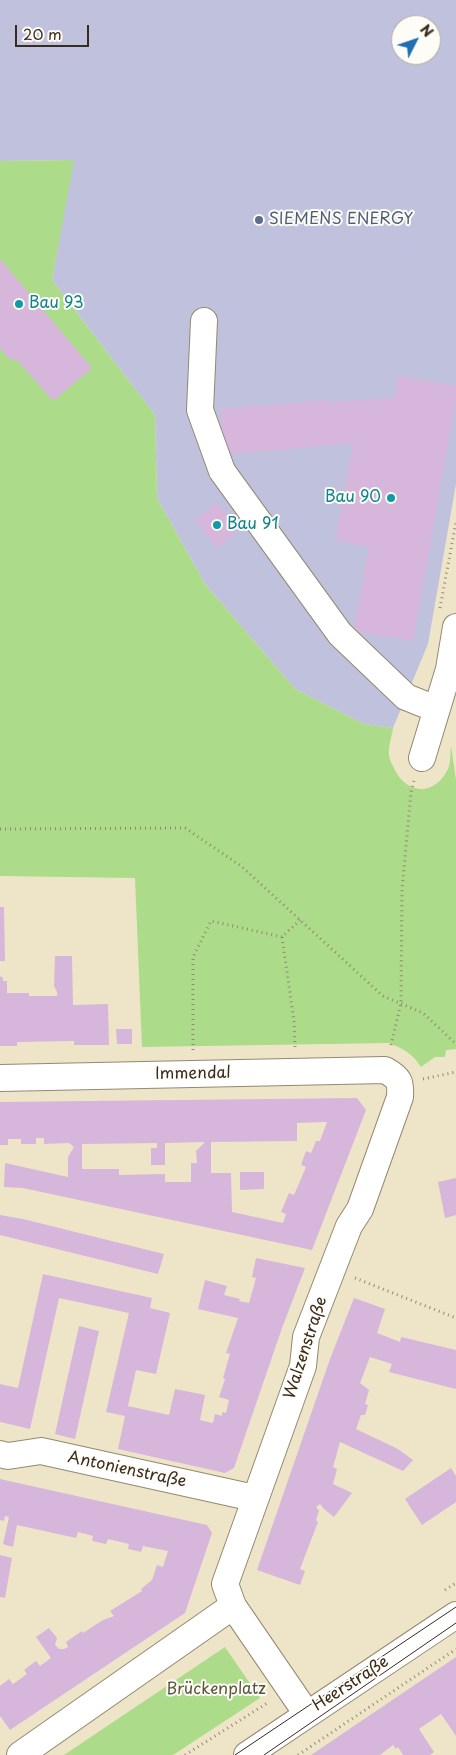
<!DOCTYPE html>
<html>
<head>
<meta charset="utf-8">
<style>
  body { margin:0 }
  #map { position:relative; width:456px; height:1755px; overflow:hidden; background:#eee5c8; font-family:"Playpen Sans",sans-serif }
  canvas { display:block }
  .north { position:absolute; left:391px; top:15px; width:50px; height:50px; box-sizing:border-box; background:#fdfcf7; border:1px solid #afa8a0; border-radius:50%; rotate:49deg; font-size:14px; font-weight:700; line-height:20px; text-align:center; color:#3b2a1e }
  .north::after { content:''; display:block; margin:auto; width:18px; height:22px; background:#1f6fb2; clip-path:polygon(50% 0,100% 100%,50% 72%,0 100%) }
  .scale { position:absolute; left:15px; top:25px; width:74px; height:22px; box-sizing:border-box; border:2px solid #3b2a1e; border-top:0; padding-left:6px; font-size:15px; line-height:18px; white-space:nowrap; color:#3b2a1e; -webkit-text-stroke:4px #fdfcf7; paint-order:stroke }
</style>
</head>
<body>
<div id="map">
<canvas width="456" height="1755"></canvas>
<div class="north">N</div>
<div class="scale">20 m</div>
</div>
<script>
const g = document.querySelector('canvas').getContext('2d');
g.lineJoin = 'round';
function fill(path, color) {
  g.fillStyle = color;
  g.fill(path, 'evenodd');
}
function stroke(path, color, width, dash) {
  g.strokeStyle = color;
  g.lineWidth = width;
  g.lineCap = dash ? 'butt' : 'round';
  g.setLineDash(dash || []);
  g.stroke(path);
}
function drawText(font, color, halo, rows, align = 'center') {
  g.font = font + ' "Playpen Sans",sans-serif';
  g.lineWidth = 4;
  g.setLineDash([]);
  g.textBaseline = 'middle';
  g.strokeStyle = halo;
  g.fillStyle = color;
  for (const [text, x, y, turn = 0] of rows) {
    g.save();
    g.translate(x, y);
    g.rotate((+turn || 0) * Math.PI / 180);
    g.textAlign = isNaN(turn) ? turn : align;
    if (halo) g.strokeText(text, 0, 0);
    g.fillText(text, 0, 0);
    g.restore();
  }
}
fill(new Path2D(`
  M 0,0 L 456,0 L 456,484 L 428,644 L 393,728 L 364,724 L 295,689 L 205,584 L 157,498 L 155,415 L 52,280 L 73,160 L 0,161 ZM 401,25 L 431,25 L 431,55 L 401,55 Z`), '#c0c2dd');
fill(new Path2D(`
  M 74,160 L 52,280 L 155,415 L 157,498 L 205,584 L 295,689 L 364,724 L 393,728 C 392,736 388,746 389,755 C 389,758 391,763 393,766 C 404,794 434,798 448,769 C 451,763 450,753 451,746 L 456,780 L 456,1049 L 446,1050 L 445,1057 L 435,1057 L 421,1067 C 413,1054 404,1049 389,1043 L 142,1047 L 135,878 L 0,876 L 0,161 Z
  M 225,1647 L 260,1698 L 173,1755 L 64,1755 Z`), '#acdb89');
fill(new Path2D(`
  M 0,259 L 92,368 L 53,401 L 15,358 L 11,361 L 0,348 Z
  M 398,376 L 456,386 L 456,399 L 413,641 L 353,631 L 369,547 L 335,540 L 353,443 L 224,455 L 220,409 L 327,400 L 327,403 L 395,397 Z
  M 217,502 L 239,530 L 217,548 L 195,520 Z
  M 0,907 L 4,907 L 5,961 L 0,961 Z
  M 55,956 L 72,956 L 73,1005 L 108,1004 L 109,1045 L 74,1045 L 74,1041 L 17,1042 L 17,1046 L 0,1046 L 0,976 L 3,978 L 3,981 L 7,981 L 7,993 L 29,993 L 29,996 L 57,996 L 57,992 L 54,986 Z
  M 116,1029 L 132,1029 L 132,1044 L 117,1044 Z
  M 357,1098 L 366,1110 L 312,1250 L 23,1188 L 4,1187 L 5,1163 L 68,1177 L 68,1157 L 74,1147 L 69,1143 L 44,1144 L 44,1138 L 36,1138 L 36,1144 L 21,1144 L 21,1139 L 8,1139 L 8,1145 L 0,1145 L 0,1102 ZM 327,1122 L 320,1141 L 316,1141 L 311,1153 L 306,1151 L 301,1165 L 306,1167 L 294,1195 L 289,1193 L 281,1212 L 286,1214 L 283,1223 L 232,1212 L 231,1173 L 211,1173 L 211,1142 L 297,1141 L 297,1123 ZM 204,1142 L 204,1143 L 196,1151 L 197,1163 L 191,1163 L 191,1182 L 165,1182 L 165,1174 L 119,1175 L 119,1169 L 82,1169 L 82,1144 L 157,1143 L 157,1148 L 151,1148 L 151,1165 L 165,1165 L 165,1143 Z
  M 240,1172 L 264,1172 L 264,1189 L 240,1190 Z
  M 456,1178 L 456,1215 L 445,1218 L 438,1182 Z
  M 0,1215 L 23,1219 L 164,1254 L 158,1274 L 0,1235 Z
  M 256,1258 L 305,1268 L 282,1328 L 234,1468 L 225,1473 L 118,1449 L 125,1416 L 106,1412 L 129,1313 L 59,1298 L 30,1429 L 0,1422 L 0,1384 L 18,1388 L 43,1274 L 152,1298 L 150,1308 L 170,1313 L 156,1374 L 136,1370 L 128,1406 L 169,1415 L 175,1389 L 205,1395 L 200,1420 L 213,1423 L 215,1414 L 222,1416 L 222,1412 L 226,1413 L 229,1400 L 219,1397 L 225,1379 L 223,1378 L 230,1354 L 226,1353 L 238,1318 L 198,1309 L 205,1280 L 227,1286 L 224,1295 L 240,1299 L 239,1301 L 249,1303 L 256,1278 L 252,1277 Z
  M 354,1298 L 385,1309 L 377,1333 L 400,1342 L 401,1337 L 456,1350 L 456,1389 L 389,1372 L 392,1364 L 370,1357 L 360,1383 L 369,1390 L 365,1404 L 368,1405 L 365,1415 L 361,1415 L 356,1429 L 398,1449 L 413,1460 L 403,1471 L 340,1442 L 333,1467 L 337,1469 L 333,1484 L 352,1493 L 334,1517 L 324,1509 L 320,1504 L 316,1507 L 319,1511 L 316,1520 L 318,1522 L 300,1569 L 305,1571 L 300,1585 L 257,1570 L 330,1359 Z
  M 79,1326 L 99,1331 L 75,1439 L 55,1434 Z
  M 451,1468 L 456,1476 L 456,1502 L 422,1525 L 405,1499 Z
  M 0,1479 L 207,1525 L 212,1533 L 185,1613 L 10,1730 L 0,1716 L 0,1686 L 9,1679 L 13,1684 L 27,1674 L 24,1670 L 36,1661 L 40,1666 L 51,1658 L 36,1637 L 49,1628 L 57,1638 L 55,1645 L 59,1649 L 64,1649 L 68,1647 L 66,1642 L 82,1631 L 83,1633 L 103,1620 L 114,1616 L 110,1611 L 142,1591 L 141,1589 L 152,1580 L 157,1565 L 163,1567 L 168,1551 L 143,1546 L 141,1552 L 128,1549 L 129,1544 L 108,1539 L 106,1544 L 92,1541 L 93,1536 L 78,1532 L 76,1538 L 17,1525 L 13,1547 L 3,1544 L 9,1517 L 5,1516 L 4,1521 L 0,1520 Z
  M 0,1555 L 12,1558 L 5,1598 L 0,1597 Z
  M 456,1657 L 456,1736 L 441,1714 L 419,1729 L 434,1752 L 430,1755 L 403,1755 L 398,1747 L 396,1749 L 393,1745 L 380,1755 L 311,1755 Z`), '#d6b6db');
const minor = new Path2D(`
  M 204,321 L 200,410 L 222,471 L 340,634 L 406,697 L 436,709
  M 422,758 L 449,669 L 456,627
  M 0,1078 L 385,1070 C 399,1078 401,1081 400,1097 L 360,1209 L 349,1226 L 306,1337 L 303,1366 L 225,1584 L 233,1606 L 307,1714
  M 0,1454 L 8,1456 L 41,1451 L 254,1498
  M 20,1755 L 233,1606
  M 247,1755 L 456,1615`);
stroke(minor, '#948873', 28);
stroke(new Path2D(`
  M 440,608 L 456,522
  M 0,829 L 185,828 L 241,866 L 383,996 L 423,1013 L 456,1044
  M 282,937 L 294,1021 L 295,1047
  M 391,1045 L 401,1003 L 402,890 L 411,792 L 414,781
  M 193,1050 L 193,957 L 211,921 L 282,937 L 300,920
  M 423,1079 L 456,1072
  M 355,1278 L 456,1318
  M 445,1590 L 456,1583
  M 185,1755 L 269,1702
  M 298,1755 L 456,1649`), '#948873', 3, [1, 4]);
stroke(minor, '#fff', 26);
stroke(new Path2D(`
  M 235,1755 L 456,1607
  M 264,1755 L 456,1623`), '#3b2a1e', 1);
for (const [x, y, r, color] of [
  [259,220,5,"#5c6f8a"],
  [19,304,5,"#0f9aa8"],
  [391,498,5,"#0f9aa8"],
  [217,525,5,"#0f9aa8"]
]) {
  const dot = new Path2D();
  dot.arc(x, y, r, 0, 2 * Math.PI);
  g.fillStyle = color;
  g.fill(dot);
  stroke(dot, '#fdfcf7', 2);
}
drawText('16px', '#4e5e75', '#fdfcf7', [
  ["SIEMENS ENERGY",269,220]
], 'left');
drawText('16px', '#0d838f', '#fdfcf7', [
  ["Bau 93",29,304],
  ["Bau 90",381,498,"right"],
  ["Bau 91",227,525]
], 'left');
drawText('16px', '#3b2a1e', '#fdfcf7', [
  ["Immendal",193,1074,-1],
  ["Walzenstraße",306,1348,-72],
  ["Antonienstraße",127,1470,12],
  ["Heerstraße",351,1684,-33]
]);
drawText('16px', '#575639', '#fdfcf7', [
  ["Brückenplatz",216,1690]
]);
</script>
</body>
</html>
